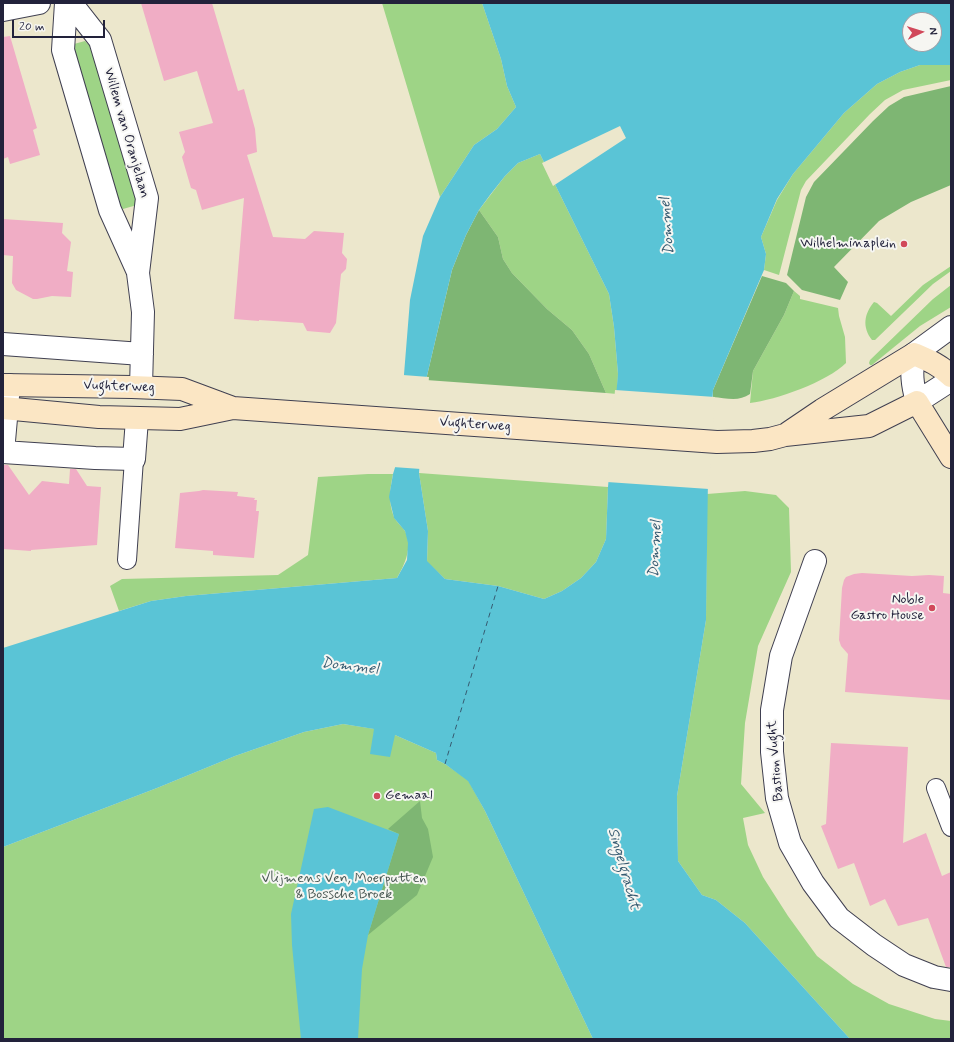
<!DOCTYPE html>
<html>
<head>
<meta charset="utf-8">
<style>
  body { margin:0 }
  #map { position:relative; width:954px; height:1042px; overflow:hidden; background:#ece7cc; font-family:Mynerve,sans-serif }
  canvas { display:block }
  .frame { position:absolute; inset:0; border:4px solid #22223b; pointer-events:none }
  .north { position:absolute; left:902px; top:12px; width:40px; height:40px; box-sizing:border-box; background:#f6f6f2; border:1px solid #a1a1a9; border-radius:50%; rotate:86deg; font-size:11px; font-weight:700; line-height:16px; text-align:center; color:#22223b }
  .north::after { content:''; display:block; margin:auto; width:14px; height:18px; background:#d1495b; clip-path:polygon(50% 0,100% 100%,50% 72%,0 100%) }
  .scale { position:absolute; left:12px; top:20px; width:93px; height:18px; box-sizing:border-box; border:2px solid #22223b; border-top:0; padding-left:5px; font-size:12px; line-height:14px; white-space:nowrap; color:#22223b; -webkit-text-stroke:3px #f6f6f2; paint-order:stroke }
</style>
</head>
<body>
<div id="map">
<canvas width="954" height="1042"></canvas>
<div class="frame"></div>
<div class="north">N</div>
<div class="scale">20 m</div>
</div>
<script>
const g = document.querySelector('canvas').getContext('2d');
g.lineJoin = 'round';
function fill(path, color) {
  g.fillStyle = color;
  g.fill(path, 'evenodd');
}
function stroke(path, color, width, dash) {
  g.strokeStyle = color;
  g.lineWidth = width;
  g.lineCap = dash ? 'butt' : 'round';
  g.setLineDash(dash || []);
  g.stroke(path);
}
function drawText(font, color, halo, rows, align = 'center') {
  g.font = font + ' Mynerve,sans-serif';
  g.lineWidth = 4;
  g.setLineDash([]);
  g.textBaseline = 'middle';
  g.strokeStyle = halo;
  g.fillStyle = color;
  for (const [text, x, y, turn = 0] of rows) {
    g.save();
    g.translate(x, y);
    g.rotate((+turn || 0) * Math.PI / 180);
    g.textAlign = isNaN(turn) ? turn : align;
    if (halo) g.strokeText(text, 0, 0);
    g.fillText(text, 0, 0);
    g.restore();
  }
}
fill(new Path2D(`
  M 382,3 L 482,3 L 501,59 L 507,86 L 516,107 L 497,129 L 474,145 L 440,197 Z
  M 85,41 L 90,46 L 137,200 L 137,205 L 123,209 L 120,206 L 73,48 L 74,44 Z
  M 920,65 L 951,65 L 951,80 L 903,90 L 885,100 L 870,114 L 806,181 L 801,190 L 779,275 L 764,270 L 766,254 L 761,237 L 777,200 L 793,174 L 844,113 L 877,84 L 900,72 Z
  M 540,154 L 609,294 L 614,327 L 618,374 L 617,394 L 606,393 L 589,354 L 572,330 L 547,309 L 512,273 L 503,259 L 498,237 L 479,210 L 505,176 L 518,163 Z
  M 951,266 L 951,271 L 933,284 L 875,340 L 872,340 C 862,327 864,314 874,302 L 877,303 L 891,316 L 923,285 Z
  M 951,285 L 951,307 L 920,326 L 872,365 L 870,365 L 869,363 L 870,360 L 933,299 Z
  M 794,291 L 800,296 L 800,299 L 838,308 L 839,316 L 845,337 L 846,363 C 827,382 776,400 750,403 L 753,371 L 784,315 Z
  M 419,473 L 608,487 L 606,539 L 596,562 L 581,578 L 562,591 L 544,599 L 498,586 L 445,579 L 427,562 L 428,531 Z
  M 368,474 L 393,474 C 390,489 388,502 394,517 C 396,522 402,526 405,531 C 413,547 405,564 397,578 L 186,596 L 151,601 L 119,611 L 110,586 L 122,579 L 278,575 L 308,555 L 318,477 Z
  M 745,491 L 776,495 L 789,508 L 791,572 L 758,646 L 745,723 L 741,784 L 765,813 L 743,818 L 748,845 L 763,877 L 788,916 L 817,956 L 853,984 L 889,1004 L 935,1019 L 951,1021 L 951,1039 L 850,1039 L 745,923 L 716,900 L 702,895 L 678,861 L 677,796 L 706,620 L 707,494 Z
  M 343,724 L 375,729 L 373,737 L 395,735 L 436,753 L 437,760 L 445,764 L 468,780 L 485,811 L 593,1039 L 3,1039 L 3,847 L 157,788 L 235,756 L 304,732 Z`), '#9ed486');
fill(new Path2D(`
  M 951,86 L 951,185 L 911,202 L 879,221 L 834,267 L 848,282 L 840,300 L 802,290 L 787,275 L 806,197 L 814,182 L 873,121 L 889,106 L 904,97 Z
  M 479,210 L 498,237 L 503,259 L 512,273 L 547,309 L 572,330 L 589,354 L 606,393 L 426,380 L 452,270 L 466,235 Z
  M 762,276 L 786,283 L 794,291 L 784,315 L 753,371 L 750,394 C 739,402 726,398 713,397 L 713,390 Z
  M 420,801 L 422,818 L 428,829 L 433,857 L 417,895 L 368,935 L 399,834 L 388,829 Z`), '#7eb673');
fill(new Path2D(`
  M 482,3 L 951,3 L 951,65 L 920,65 L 900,72 L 877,84 L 844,113 L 793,174 L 777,199 L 761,237 L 766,254 L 764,270 L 713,390 L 708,478 L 706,620 L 677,796 L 678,861 L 702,895 L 716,900 L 745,923 L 850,1039 L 593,1039 L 485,811 L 468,781 L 445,764 L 437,760 L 436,753 L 395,735 L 390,757 L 370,754 L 374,729 L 343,724 L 304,732 L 235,756 L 157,788 L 3,847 L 3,648 L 151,601 L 186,596 L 397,578 L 407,560 L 408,543 L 405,531 L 394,518 L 389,497 L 393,474 L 397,461 L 410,300 L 423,236 L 440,197 L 474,145 L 497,129 L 516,107 L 507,86 L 501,59 ZM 910,20 L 934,20 L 934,44 L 910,44 ZM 540,154 L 609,294 L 614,327 L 618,374 L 608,487 L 606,539 L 596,562 L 581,578 L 562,591 L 544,599 L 498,586 L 445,579 L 427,561 L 428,531 L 419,473 L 426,380 L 452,270 L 466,235 L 479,210 L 490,195 L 505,176 L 518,163 Z
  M 328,807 L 399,834 L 368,935 L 362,969 L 358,1039 L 301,1039 L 292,945 L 291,914 L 314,809 Z`), '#5ac4d6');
fill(new Path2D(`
  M 620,126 L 626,138 L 553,186 L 542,163 Z
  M 403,375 L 429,377 L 421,469 L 393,467 L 395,460 Z
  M 615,390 L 715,397 L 709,489 L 607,482 Z`), '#ece7cc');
stroke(new Path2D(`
  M 445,764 L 498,586`), '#365b71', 1, [5, 4]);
fill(new Path2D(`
  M 141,3 L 212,3 L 238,91 L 244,89 L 255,129 L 257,152 L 247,155 L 273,237 L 305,239 L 314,231 L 344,233 L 342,253 L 347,259 L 346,269 L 341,274 L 336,323 L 330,333 L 307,331 L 303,323 L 259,320 L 259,321 L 234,319 L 244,198 L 202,210 L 196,190 L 191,188 L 182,157 L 185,152 L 179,132 L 213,123 L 197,71 L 164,81 Z
  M 10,36 L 37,128 L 33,130 L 40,155 L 10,164 L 8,157 L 3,159 L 3,37 Z
  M 3,219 L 63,223 L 62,233 L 71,242 L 67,271 L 73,272 L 71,297 L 52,296 L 37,299 L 33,299 L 16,290 L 12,283 L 13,256 L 3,255 Z
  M 3,465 L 8,465 L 29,495 L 42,481 L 69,484 L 70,469 L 76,469 L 87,486 L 101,487 L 97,545 L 31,550 L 31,551 L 3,549 Z
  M 203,490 L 238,492 L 237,496 L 255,498 L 254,500 L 257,500 L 256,511 L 259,511 L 254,558 L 213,555 L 213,551 L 175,548 L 180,493 L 199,491 Z
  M 862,573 L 912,576 L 929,575 L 944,576 L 943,593 L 951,594 L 951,700 L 845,692 L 848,654 L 841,646 L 839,640 L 842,588 L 844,580 L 846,577 L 854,574 Z
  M 831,743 L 908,747 L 903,843 L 926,833 L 942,876 L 951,872 L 951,967 L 946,967 L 928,918 L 898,926 L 885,899 L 870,906 L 854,863 L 838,869 L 821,826 L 826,824 Z`), '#f0adc5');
const service = new Path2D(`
  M 127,560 L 134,459
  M 936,788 L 951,827`);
const minor = new Path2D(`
  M 66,3 L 63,50 L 110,210 L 138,272
  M 71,3 L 100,40 L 147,198 L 138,273 L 143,312 L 141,387
  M 3,10 L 39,3
  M 3,344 L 142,354
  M 9,385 L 3,452 L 95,458 L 134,459 L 137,419
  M 815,561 L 781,656 L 772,710 L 772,752 L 777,798 L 790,843 L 813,883 L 839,918 L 874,945 L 904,965 L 934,977 L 951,980`);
const tertiary = new Path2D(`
  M 951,327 L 914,354 C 911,373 912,384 917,402 L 951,380`);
const secondary = new Path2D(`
  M 3,385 L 132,387 L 182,389 L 233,408 L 717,442 L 753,441 L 770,439 L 785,435 L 869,426 L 917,402 L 951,457
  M 3,408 L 99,417 L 180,419 L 233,408
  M 788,433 L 822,410 L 914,354 C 928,360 940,365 951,376`);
stroke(service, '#404051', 20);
stroke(minor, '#404051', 24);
stroke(tertiary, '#404051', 24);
stroke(secondary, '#404051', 24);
stroke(service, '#fff', 18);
stroke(minor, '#fff', 22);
stroke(tertiary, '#fff', 22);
stroke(secondary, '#fbe6c4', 22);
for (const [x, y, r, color] of [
  [904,244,4,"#d1495b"],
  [932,608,4,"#d1495b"],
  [377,796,4,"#d1495b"]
]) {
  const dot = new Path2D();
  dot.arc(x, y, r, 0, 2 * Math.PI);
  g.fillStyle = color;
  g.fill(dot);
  stroke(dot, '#f6f6f2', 1.5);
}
drawText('14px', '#22223b', '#f6f6f2', [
  ["Willem van Oranjelaan",126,133,74],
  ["Vughterweg",119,387,2],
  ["Vughterweg",475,425,4],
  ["Bastion Vught",776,761,-95]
]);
drawText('14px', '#22223b', '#f6f6f2', [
  ["Wilhelminaplein",896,244],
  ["Noble",924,600],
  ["Gastro House",924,616],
  ["Gemaal",385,796,"left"]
], 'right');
drawText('14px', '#475752', '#f6f6f2', [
  ["Vlijmens Ven, Moerputten",344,879],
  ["& Bossche Broek",344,895]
]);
drawText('italic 15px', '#365b71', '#f6f6f2', [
  ["Dommel",668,226,-94],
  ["Dommel",656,549,-87],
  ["Dommel",350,667,7],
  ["Singelgracht",623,869,74]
]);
</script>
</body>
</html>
